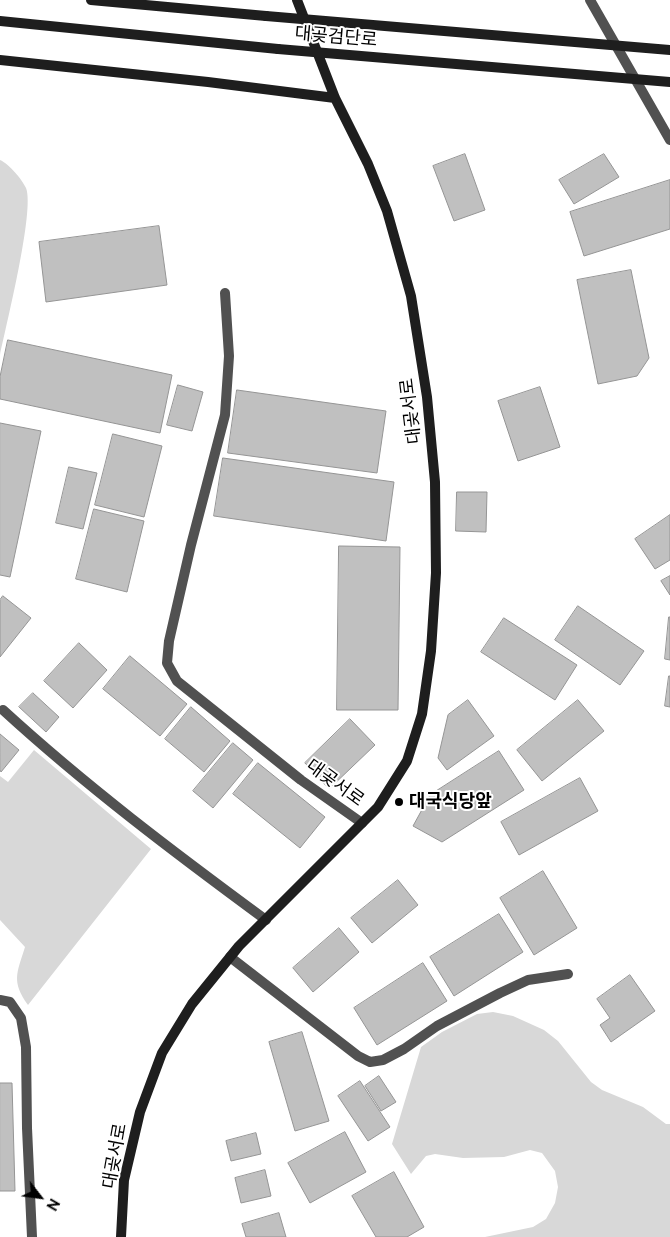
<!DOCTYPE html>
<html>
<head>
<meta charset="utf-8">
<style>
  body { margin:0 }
  #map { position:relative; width:670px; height:1237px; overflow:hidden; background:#fff; font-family:Raleway,sans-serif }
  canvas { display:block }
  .north { position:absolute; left:15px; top:1172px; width:50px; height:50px; -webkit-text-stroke:4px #fff; paint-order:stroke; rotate:120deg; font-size:14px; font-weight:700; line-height:20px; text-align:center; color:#000 }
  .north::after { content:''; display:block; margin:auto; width:18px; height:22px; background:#000; clip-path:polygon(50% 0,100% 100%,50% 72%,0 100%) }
</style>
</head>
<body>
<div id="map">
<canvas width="670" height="1237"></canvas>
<div class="north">N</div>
</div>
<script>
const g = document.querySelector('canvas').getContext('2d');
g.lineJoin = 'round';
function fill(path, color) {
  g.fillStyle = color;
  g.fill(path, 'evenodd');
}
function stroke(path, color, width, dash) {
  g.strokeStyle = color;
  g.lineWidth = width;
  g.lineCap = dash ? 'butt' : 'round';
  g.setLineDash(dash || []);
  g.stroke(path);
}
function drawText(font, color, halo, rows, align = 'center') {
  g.font = font + ' Raleway,"Noto Sans KR",sans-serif';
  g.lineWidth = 4;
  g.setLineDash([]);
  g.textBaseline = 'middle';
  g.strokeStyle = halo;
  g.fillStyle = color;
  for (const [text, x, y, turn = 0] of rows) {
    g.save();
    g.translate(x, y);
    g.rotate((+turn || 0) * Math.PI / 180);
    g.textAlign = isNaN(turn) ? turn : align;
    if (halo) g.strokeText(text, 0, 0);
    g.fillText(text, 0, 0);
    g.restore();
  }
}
fill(new Path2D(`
  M 0,160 C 9,164 22,179 26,188 C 35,210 6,326 0,355 Z
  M 34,750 L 151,849 L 28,1005 C 11,981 17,973 25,947 L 0,920 L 0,776 L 8,782 Z
  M 493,1012 L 513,1016 L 544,1030 L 558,1041 L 591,1082 L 602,1090 L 643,1107 L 666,1124 L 670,1124 L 670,1237 L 485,1237 L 533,1227 L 546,1219 L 555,1203 L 558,1187 L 555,1171 L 542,1153 L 530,1150 L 504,1157 L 463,1158 L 435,1154 L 426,1156 L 411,1174 L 392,1144 L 421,1047 L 442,1032 L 477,1014 Z`), '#d8d8d8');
const building = new Path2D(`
  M 465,154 L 485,210 L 454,221 L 433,166 Z
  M 604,154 L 619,177 L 574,204 L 559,180 Z
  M 670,180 L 670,229 L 584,256 L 570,212 Z
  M 159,226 L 167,285 L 46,302 L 39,242 Z
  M 631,270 L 649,358 L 637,376 L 598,384 L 577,280 Z
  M 8,340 L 172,375 L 160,433 L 0,399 L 0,377 Z
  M 178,385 L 203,392 L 192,431 L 167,425 Z
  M 540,387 L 560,447 L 518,461 L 498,401 Z
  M 237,390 L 386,411 L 377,473 L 228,453 Z
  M 0,423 L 41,431 L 10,577 L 0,575 Z
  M 113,434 L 162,446 L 144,517 L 95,505 Z
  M 223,458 L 394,482 L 386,541 L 214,516 Z
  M 69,467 L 97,473 L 83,529 L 56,523 Z
  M 457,492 L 487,492 L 486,532 L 456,531 Z
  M 94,509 L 144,521 L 127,592 L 76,579 Z
  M 670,515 L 670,560 L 655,569 L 635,539 Z
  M 339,546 L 400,547 L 398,710 L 337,710 Z
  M 670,576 L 670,595 L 661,581 Z
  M 3,596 L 31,618 L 0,657 L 0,600 Z
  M 578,606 L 644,651 L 620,685 L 555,640 Z
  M 669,617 L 670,617 L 670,660 L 665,659 Z
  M 504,618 L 577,665 L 555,700 L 481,652 Z
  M 79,643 L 107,670 L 73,708 L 44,681 Z
  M 130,656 L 187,704 L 160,736 L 103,689 Z
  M 669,676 L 670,676 L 670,707 L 665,706 Z
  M 33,693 L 59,717 L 46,732 L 19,707 Z
  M 468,700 L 494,736 L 447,770 L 438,758 L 448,715 Z
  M 578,700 L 604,731 L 542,781 L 517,750 Z
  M 191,707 L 230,741 L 204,772 L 165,739 Z
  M 350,719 L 375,745 L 329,789 L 305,763 Z
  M 0,734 L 19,750 L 1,772 L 0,770 Z
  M 233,743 L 253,760 L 213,808 L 193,791 Z
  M 499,751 L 524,790 L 442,842 L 413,826 L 430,795 Z
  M 258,763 L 325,817 L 300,848 L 233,794 Z
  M 580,778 L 598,811 L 519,855 L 501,822 Z
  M 543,871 L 577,928 L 534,955 L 500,898 Z
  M 398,880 L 418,905 L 372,943 L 351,918 Z
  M 499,914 L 523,952 L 454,996 L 430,957 Z
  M 339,928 L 359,952 L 313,992 L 293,968 Z
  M 423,963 L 447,1001 L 377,1045 L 354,1008 Z
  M 630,975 L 655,1011 L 611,1042 L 600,1025 L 610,1018 L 597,999 Z
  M 302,1032 L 329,1121 L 295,1131 L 269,1042 Z
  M 379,1076 L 396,1102 L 381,1111 L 365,1086 Z
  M 360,1081 L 390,1127 L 368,1141 L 338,1096 Z
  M 0,1083 L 12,1083 L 15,1191 L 0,1191 Z
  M 345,1132 L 366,1172 L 310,1203 L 288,1163 Z
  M 256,1133 L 261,1154 L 231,1161 L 226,1141 Z
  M 265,1170 L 271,1196 L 241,1203 L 235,1178 Z
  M 394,1172 L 424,1227 L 407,1237 L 376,1237 L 352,1196 Z
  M 279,1213 L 286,1237 L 246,1237 L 242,1224 Z`);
fill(building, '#c0c0c0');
stroke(building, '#959595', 1);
stroke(new Path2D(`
  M 590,0 L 670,140
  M 225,293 L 229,356 L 225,415 L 191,545 L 169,641 L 167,663 L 177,681 L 301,780 L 362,823
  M 3,710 C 86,786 175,853 266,920
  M 230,957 L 358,1056 L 370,1062 L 383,1060 L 404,1049 L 437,1026 L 500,993 L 528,980 L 568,974
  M 0,1000 L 10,1002 L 21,1018 L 26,1047 L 27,1128 L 32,1237`), '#515151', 10);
stroke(new Path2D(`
  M 91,0 L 266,16
  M 0,21 L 278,49
  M 0,60 L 208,82 L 335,98
  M 121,1237 L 124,1180 L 140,1112 L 162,1053 L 192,1004 L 239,946 L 378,807 L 407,761 L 422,714 L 431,651 L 436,573 L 435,482 L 427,397 L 411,296 L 387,211 L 368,164 L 335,98 L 297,0`), '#1e1e1e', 10);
stroke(new Path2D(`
  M 266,16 L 670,50
  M 278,49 L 670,82`), '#1e1e1e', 10);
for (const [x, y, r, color] of [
  [399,802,5,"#000"]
]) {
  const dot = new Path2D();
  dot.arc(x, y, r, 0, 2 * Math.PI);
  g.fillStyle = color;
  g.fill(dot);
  stroke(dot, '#fff', 2);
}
drawText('18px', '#000', '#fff', [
  ["대곶검단로",336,37,5],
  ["대곶서로",411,411,-97],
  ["대곶서로",335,783,36],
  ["대곶서로",115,1156,-80]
]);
drawText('bold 18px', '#000', '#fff', [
  ["대국식당앞",409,802]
], 'left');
</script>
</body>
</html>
